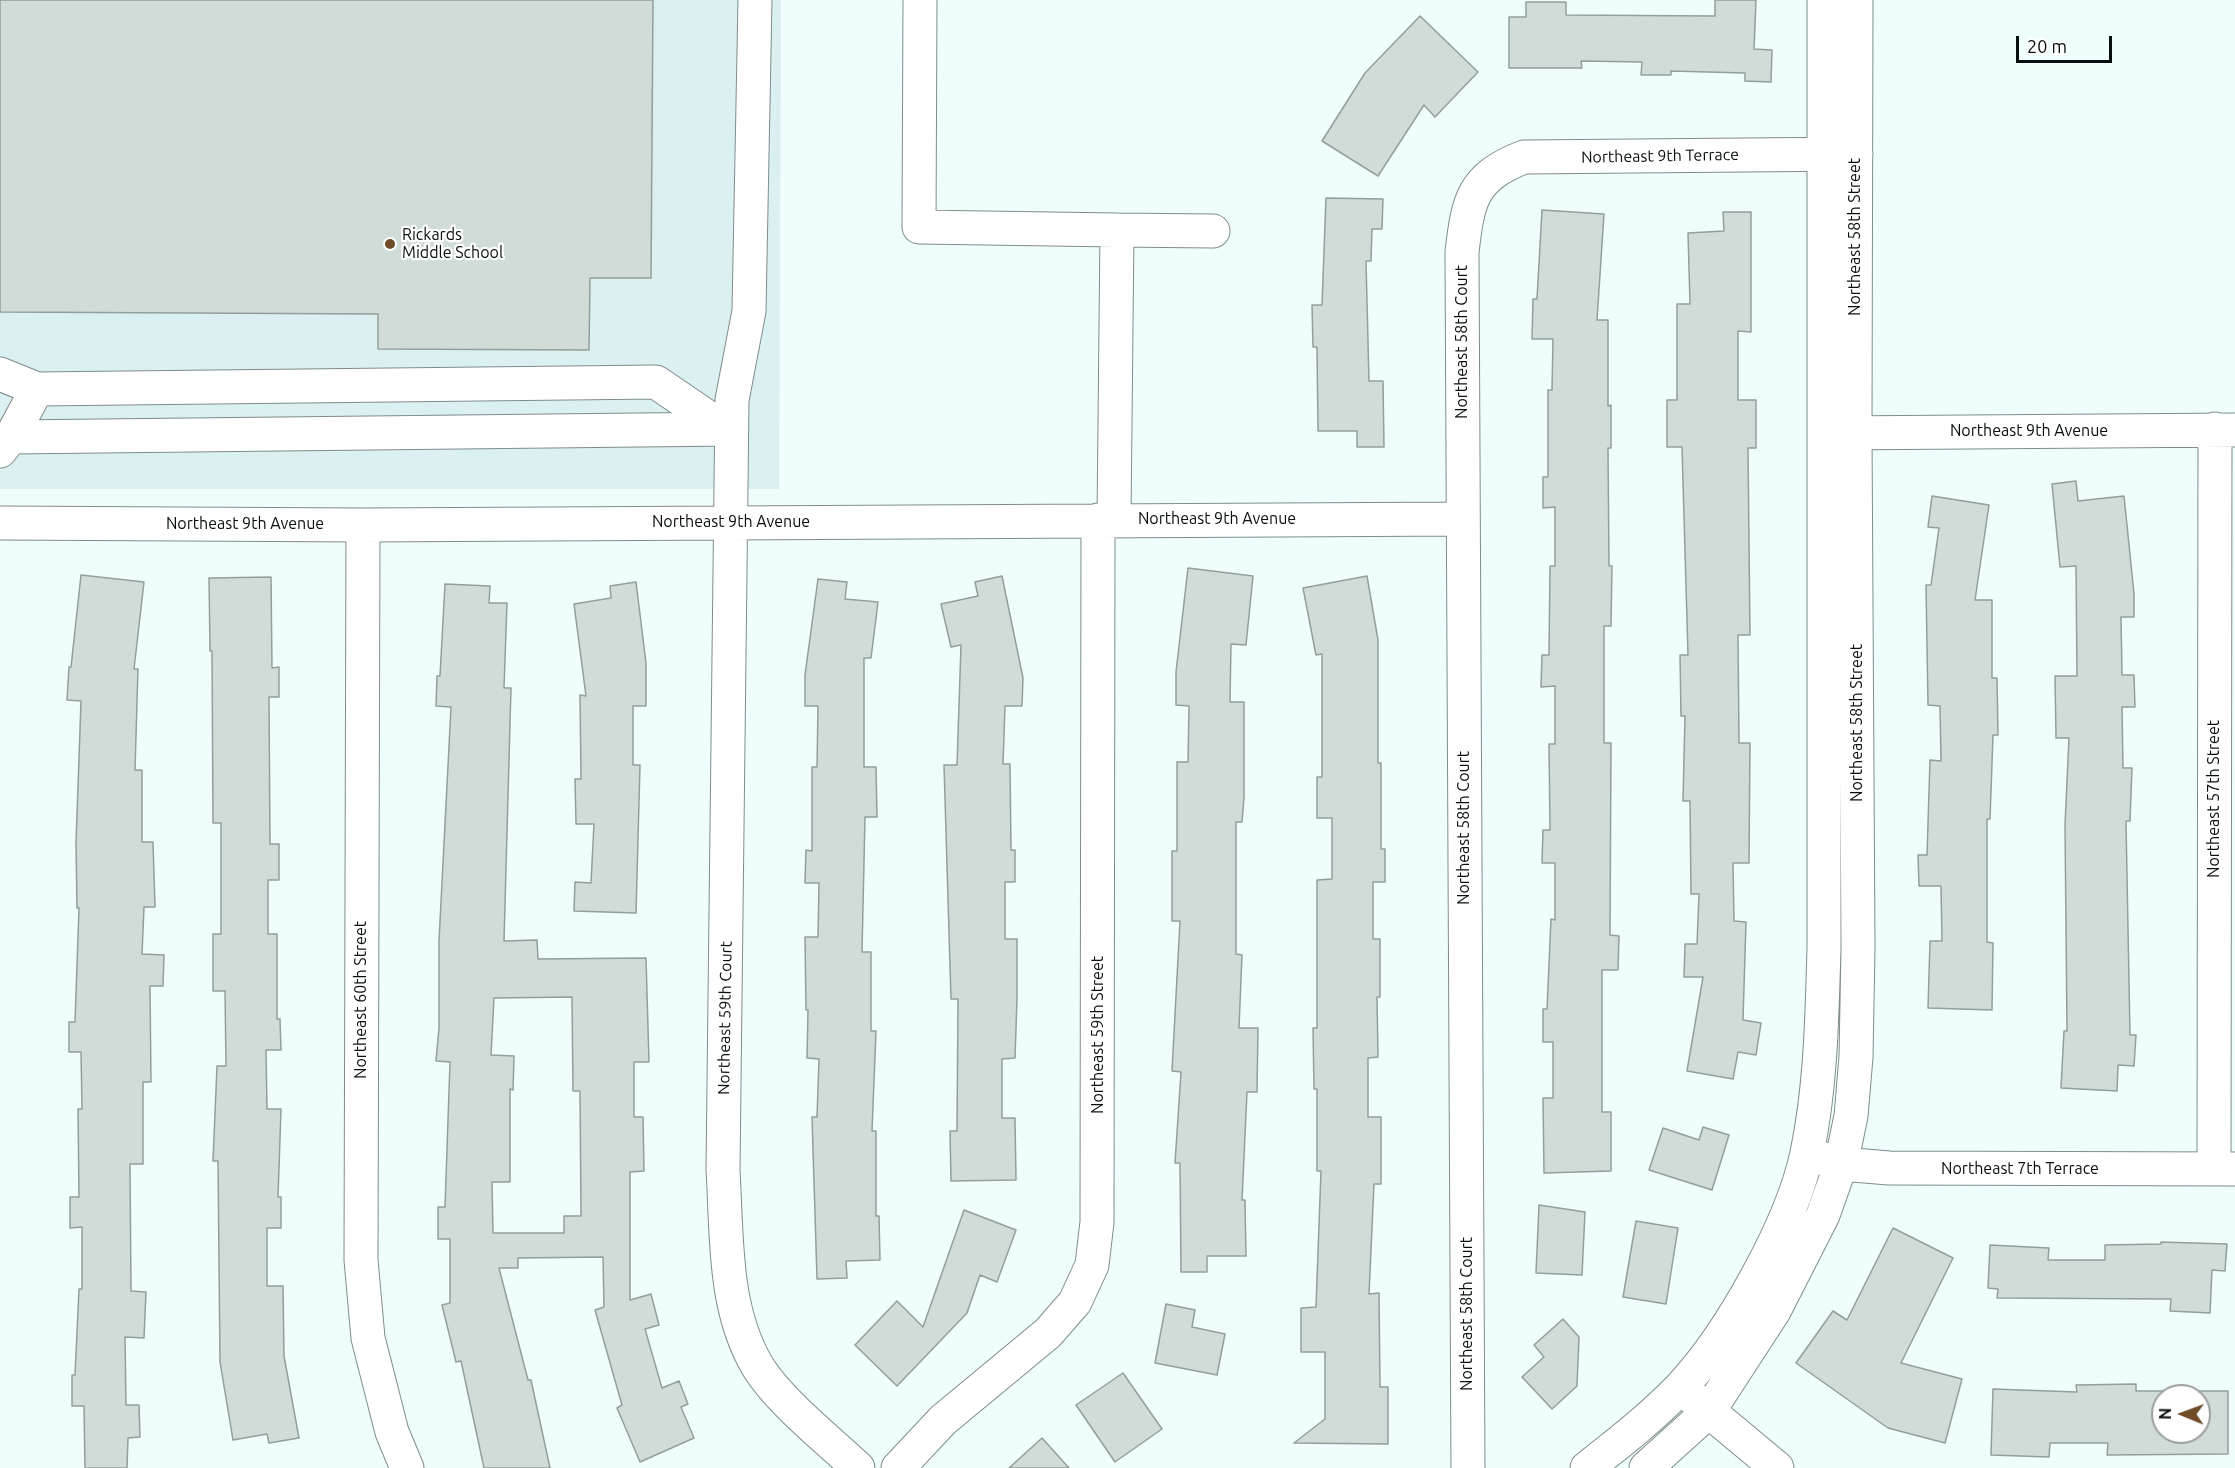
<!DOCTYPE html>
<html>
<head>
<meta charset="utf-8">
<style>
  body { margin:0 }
  #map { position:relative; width:2235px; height:1468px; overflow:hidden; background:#effdfd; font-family:Ubuntu,sans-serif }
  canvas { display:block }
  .north { position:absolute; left:2151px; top:1384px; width:60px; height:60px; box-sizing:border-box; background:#fff; border:2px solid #9c9e9e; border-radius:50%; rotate:271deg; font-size:16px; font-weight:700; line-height:24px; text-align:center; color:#080d0d }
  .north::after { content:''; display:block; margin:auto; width:21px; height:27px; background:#714c28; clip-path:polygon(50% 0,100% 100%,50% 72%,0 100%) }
  .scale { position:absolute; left:2016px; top:36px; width:96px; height:27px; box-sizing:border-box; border:3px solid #080d0d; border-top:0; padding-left:8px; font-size:18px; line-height:21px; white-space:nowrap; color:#080d0d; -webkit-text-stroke:4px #fff; paint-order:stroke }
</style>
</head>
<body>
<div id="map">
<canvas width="2235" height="1468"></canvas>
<div class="north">N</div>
<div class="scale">20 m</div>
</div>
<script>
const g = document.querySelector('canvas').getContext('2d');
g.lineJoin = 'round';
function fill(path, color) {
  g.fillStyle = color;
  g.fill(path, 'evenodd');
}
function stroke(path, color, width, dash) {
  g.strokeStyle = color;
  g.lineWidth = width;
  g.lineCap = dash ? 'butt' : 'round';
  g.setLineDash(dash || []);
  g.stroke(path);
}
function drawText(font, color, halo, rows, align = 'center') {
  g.font = font + ' Ubuntu,sans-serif';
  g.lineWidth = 4.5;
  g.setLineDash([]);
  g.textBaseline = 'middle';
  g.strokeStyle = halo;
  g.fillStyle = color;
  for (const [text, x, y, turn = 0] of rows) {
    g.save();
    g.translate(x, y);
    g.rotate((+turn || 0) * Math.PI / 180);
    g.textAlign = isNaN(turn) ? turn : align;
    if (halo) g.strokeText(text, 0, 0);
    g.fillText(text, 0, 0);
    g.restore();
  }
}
fill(new Path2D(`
  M 0,0 L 781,0 L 779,489 L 0,489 Z`), '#daf0f1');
const building = new Path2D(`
  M 0,0 L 653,0 L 651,278 L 590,278 L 589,350 L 378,349 L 378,314 L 0,312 Z
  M 1715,0 L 1756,0 L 1754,49 L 1772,50 L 1771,82 L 1745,81 L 1745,73 L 1671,71 L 1671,75 L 1641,75 L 1642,62 L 1581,61 L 1582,68 L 1509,68 L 1509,17 L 1526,17 L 1526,2 L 1566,2 L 1566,15 L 1715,16 Z
  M 1420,16 L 1478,72 L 1435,117 L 1424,105 L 1378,176 L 1322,141 L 1365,73 Z
  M 1326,198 L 1383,199 L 1382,229 L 1372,229 L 1371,261 L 1366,261 L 1369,381 L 1383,381 L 1384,447 L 1357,447 L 1357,431 L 1318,431 L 1317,347 L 1313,347 L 1312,305 L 1322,305 Z
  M 1542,210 L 1604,214 L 1597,320 L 1608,320 L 1608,406 L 1611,405 L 1611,448 L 1608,448 L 1609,566 L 1612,566 L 1611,626 L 1604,626 L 1604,743 L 1611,743 L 1610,935 L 1619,936 L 1618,970 L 1602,970 L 1602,1112 L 1611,1112 L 1611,1171 L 1544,1173 L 1543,1098 L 1553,1098 L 1553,1042 L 1543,1042 L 1543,1009 L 1547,1009 L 1551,919 L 1555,920 L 1555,863 L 1542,863 L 1543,830 L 1550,830 L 1549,744 L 1555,744 L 1555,686 L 1541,687 L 1542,655 L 1549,655 L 1550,566 L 1555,566 L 1555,507 L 1543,508 L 1543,477 L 1548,477 L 1548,390 L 1552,390 L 1553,339 L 1532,339 L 1533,299 L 1537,299 Z
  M 1723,212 L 1751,212 L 1751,332 L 1738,331 L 1738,400 L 1756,400 L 1756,448 L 1748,448 L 1750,635 L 1738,635 L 1739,743 L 1750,743 L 1749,863 L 1733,863 L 1734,921 L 1746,922 L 1743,1020 L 1761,1023 L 1756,1055 L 1738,1052 L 1733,1079 L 1687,1071 L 1703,977 L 1684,977 L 1685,944 L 1697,944 L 1699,894 L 1691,894 L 1690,801 L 1683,801 L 1685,716 L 1681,716 L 1680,655 L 1688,655 L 1682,447 L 1667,447 L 1667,400 L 1677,400 L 1677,304 L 1690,304 L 1688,233 L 1724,231 Z
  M 2076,481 L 2078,501 L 2124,496 L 2134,594 L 2134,617 L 2121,617 L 2122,675 L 2134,675 L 2135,707 L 2122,707 L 2123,768 L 2132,768 L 2130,821 L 2126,821 L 2130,1035 L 2136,1035 L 2134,1066 L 2118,1065 L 2117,1091 L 2061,1088 L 2064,1031 L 2067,1031 L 2065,825 L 2069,738 L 2056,738 L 2055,676 L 2077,676 L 2076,566 L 2060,567 L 2052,484 Z
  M 1932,496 L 1989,505 L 1975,600 L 1992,600 L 1992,678 L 1997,678 L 1998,735 L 1993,735 L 1990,819 L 1987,819 L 1987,942 L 1993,943 L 1992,1010 L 1928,1008 L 1930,941 L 1942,941 L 1941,886 L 1919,886 L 1918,855 L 1927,855 L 1930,760 L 1941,761 L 1940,706 L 1928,705 L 1926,585 L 1931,585 L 1939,528 L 1928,527 Z
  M 1188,568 L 1253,576 L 1246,645 L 1231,644 L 1230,702 L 1244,702 L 1244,797 L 1242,822 L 1236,822 L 1236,954 L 1242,955 L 1239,1028 L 1258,1028 L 1257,1092 L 1247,1092 L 1242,1200 L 1245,1200 L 1246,1256 L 1207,1256 L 1207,1272 L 1181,1272 L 1180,1163 L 1175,1163 L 1181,1072 L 1172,1071 L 1180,921 L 1172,921 L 1172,851 L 1177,851 L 1177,762 L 1188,762 L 1189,706 L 1176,705 L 1176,672 Z
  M 81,575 L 144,582 L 134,669 L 138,669 L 135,770 L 142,770 L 142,842 L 153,842 L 155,907 L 144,907 L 142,954 L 164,955 L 163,986 L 150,986 L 151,1082 L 143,1082 L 143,1164 L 130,1164 L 131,1291 L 146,1292 L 144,1338 L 125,1337 L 126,1405 L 139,1405 L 140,1437 L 128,1438 L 127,1468 L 85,1468 L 84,1406 L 72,1406 L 72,1375 L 75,1375 L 79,1289 L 82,1289 L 82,1227 L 70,1228 L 70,1197 L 79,1197 L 78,1109 L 82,1109 L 81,1052 L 69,1052 L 69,1022 L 75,1022 L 79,908 L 77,908 L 76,843 L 81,701 L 67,700 L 69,667 L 71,667 Z
  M 1002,576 L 1023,678 L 1022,706 L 1005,706 L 1003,764 L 1010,764 L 1011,850 L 1015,850 L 1015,882 L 1005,882 L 1005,939 L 1017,939 L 1017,999 L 1015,1058 L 1002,1059 L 1002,1118 L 1015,1118 L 1016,1180 L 951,1181 L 950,1131 L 957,1131 L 958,999 L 951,999 L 944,765 L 957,765 L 961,645 L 951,647 L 941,604 L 978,596 L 975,582 Z
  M 1367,576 L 1378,640 L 1378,763 L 1381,763 L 1381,849 L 1385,849 L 1385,882 L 1373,882 L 1373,939 L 1380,939 L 1380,997 L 1377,997 L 1378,1057 L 1368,1058 L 1368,1117 L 1381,1117 L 1381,1184 L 1374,1184 L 1369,1294 L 1379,1293 L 1380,1387 L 1388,1387 L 1388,1444 L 1294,1443 L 1325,1419 L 1325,1352 L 1301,1352 L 1301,1308 L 1316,1307 L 1321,1171 L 1317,1171 L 1317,1089 L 1314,1089 L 1313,1028 L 1317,1028 L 1317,880 L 1332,879 L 1332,818 L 1317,818 L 1317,777 L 1322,777 L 1322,654 L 1316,655 L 1303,588 Z
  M 271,577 L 272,668 L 279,667 L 279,697 L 269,697 L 270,844 L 279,844 L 279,880 L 268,880 L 268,934 L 277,934 L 277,1019 L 280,1019 L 281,1050 L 266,1050 L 267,1109 L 281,1109 L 278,1197 L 281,1197 L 281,1228 L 267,1228 L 267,1286 L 283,1286 L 284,1356 L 299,1438 L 269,1443 L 267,1434 L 233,1440 L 220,1362 L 218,1161 L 213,1161 L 217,1066 L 226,1066 L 225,991 L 213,991 L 213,934 L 221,934 L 221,823 L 213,823 L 212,651 L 210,651 L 209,578 Z
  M 818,579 L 847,582 L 845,599 L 878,602 L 871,658 L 864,658 L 864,767 L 876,767 L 877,817 L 865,817 L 862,952 L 871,952 L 871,1031 L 876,1031 L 872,1131 L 876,1131 L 876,1216 L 879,1216 L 880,1260 L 846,1261 L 847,1278 L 817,1279 L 812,1117 L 817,1117 L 819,1059 L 807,1058 L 808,1010 L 806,1010 L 805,937 L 818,937 L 819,883 L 805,883 L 806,850 L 812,851 L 812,767 L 817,767 L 818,706 L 805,706 L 805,675 Z
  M 636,582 L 646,663 L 646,706 L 633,706 L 633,765 L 640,765 L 636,913 L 574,911 L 575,882 L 591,883 L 594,824 L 576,824 L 575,779 L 581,779 L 580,695 L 586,696 L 574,604 L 611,598 L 610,586 Z
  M 445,584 L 490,586 L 489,603 L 507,603 L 504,688 L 511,688 L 504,941 L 537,940 L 538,959 L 646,958 L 649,1062 L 634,1062 L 634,1117 L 643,1117 L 644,1171 L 630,1172 L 630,1300 L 651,1294 L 659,1325 L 645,1329 L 662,1388 L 679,1381 L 688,1404 L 681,1407 L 694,1438 L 640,1462 L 617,1408 L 622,1405 L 595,1310 L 604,1307 L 603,1257 L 518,1258 L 518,1268 L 499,1268 L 528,1380 L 531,1380 L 550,1468 L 484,1468 L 461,1361 L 456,1362 L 442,1305 L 450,1303 L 450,1239 L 438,1239 L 438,1207 L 445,1207 L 450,1062 L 436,1061 L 439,1028 L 439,941 L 451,707 L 436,706 L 437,676 L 440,676 ZM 572,997 L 573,1091 L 580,1091 L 581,1216 L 564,1216 L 564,1233 L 493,1233 L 492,1182 L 510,1182 L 510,1089 L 513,1090 L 514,1056 L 491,1055 L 494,998 Z
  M 1703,1127 L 1729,1135 L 1712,1190 L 1649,1170 L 1663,1128 L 1699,1140 Z
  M 1539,1205 L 1585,1212 L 1582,1275 L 1536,1273 Z
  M 964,1210 L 1016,1230 L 997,1282 L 980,1275 L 967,1313 L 897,1386 L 855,1345 L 897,1301 L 923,1327 Z
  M 1636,1221 L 1678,1228 L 1666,1304 L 1623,1297 Z
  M 1893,1228 L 1953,1258 L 1901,1363 L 1962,1379 L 1945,1443 L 1888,1428 L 1796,1363 L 1833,1311 L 1847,1320 Z
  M 2161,1242 L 2227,1244 L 2225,1271 L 2212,1270 L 2210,1313 L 2170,1311 L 2171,1299 L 1997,1298 L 1998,1289 L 1988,1288 L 1990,1245 L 2049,1248 L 2048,1260 L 2105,1260 L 2105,1245 L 2161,1244 Z
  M 1166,1304 L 1195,1310 L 1192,1327 L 1225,1334 L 1217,1375 L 1155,1363 Z
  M 1563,1319 L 1579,1337 L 1577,1386 L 1552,1409 L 1522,1377 L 1544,1357 L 1534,1345 Z
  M 1123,1373 L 1162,1429 L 1115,1462 L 1076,1405 Z
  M 2136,1384 L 2136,1391 L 2228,1391 L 2228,1454 L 2107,1455 L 2108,1443 L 2050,1443 L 2049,1457 L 1991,1455 L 1993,1389 L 2077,1392 L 2076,1385 ZM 2163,1396 L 2199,1396 L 2199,1432 L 2163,1432 Z
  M 1042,1438 L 1069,1468 L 1009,1468 Z`);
fill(building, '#d1dcd8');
stroke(building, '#949e9a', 1.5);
const minor = new Path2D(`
  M 755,0 L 749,311 L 732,400 L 723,1170 C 727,1235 723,1309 758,1367 C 779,1401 828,1440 858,1468
  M 920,0 L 919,227 L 1117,230 L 1114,520
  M 1117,230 L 1213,231
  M 0,374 L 37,389
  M 1835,433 L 2235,430
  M 11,437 L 37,389 L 656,382 L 725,429
  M 0,451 L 11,437 L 729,429
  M 0,523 L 363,525 L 1462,519
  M 363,525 L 361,1260 L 368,1338 L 392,1432 L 407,1468
  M 1821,1158 L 1841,1164 L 1889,1168 L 2235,1169
  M 2214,1169 L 2215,429
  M 1693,1398 L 1777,1468
  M 898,1468 L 943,1420 L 1048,1333 L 1075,1302 L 1092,1265 L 1097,1222 L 1098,520
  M 1468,1468 L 1462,252 C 1468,200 1472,177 1524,157 L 1856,154
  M 1587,1468 C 1619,1443 1652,1417 1680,1388 C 1730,1335 1792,1224 1807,1153 C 1821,1086 1822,1016 1824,948 L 1824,0
  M 1646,1468 L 1709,1411 L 1774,1311 L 1823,1215 L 1841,1164 L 1851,1116 L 1856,1057 L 1858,948 L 1855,432 L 1856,0`);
stroke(minor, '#808c8c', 35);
stroke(minor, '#fff', 33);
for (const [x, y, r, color] of [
  [390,244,6,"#714c28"]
]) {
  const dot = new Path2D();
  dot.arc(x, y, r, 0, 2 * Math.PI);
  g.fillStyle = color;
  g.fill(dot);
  stroke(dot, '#fff', 2);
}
drawText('16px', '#080d0d', '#fff', [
  ["Northeast 9th Terrace",1660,156,-1],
  ["Northeast 58th Street",1855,237,-90],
  ["Northeast 58th Court",1462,342,-90],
  ["Northeast 9th Avenue",2029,431],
  ["Northeast 9th Avenue",1217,519],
  ["Northeast 9th Avenue",731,522],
  ["Northeast 9th Avenue",245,524],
  ["Northeast 58th Street",1857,723,-90],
  ["Northeast 57th Street",2214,799,-90],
  ["Northeast 58th Court",1464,828,-90],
  ["Northeast 60th Street",361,1000,-90],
  ["Northeast 59th Court",725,1018,-89],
  ["Northeast 59th Street",1098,1035,-90],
  ["Northeast 7th Terrace",2020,1169],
  ["Northeast 58th Court",1467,1314,-90]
]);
drawText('16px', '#080d0d', '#fff', [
  ["Rickards",402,235],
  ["Middle School",402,253]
], 'left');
</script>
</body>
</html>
